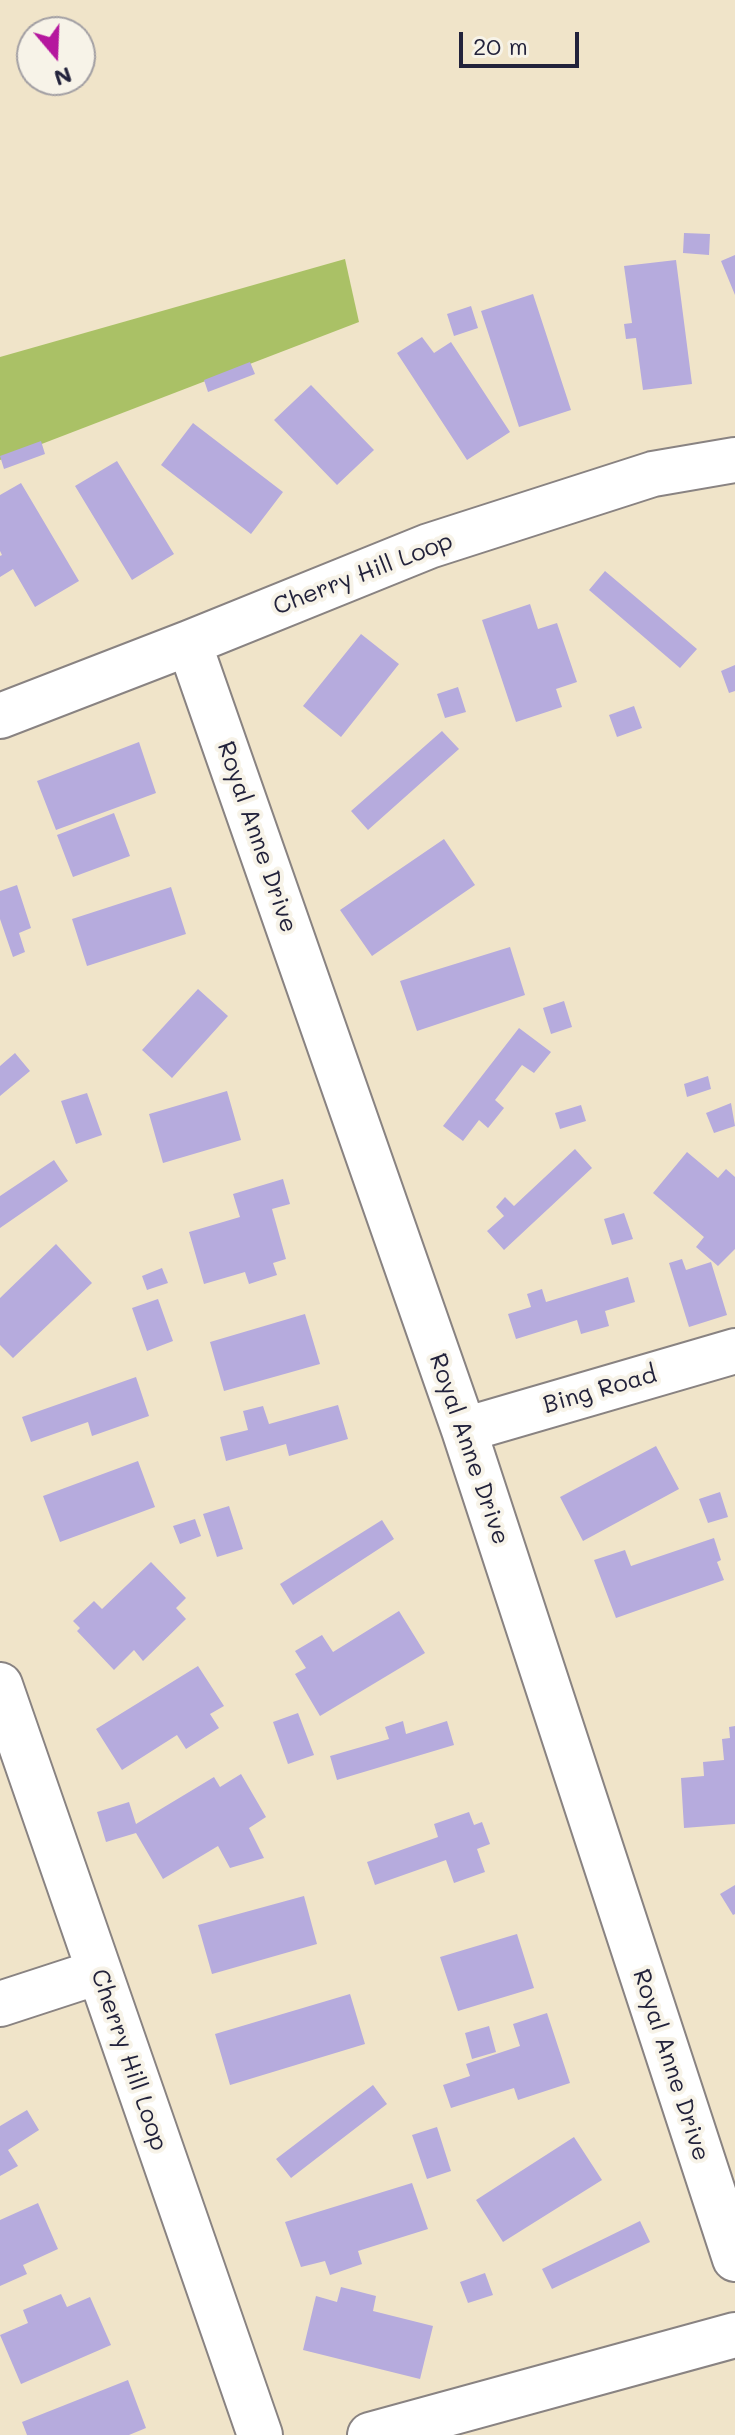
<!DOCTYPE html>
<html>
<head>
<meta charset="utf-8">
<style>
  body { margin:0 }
  #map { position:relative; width:735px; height:2435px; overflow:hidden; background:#f0e4c9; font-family:Mali,sans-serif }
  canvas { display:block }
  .north { position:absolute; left:16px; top:16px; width:80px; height:80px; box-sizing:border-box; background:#f7f3e8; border:2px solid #a29fa3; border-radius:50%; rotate:161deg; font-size:22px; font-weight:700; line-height:32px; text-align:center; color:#22223b }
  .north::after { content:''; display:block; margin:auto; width:28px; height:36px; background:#b5179e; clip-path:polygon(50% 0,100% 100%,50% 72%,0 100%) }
  .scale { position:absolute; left:459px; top:32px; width:120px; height:36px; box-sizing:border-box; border:4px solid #22223b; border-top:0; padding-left:10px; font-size:24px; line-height:28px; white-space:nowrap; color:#22223b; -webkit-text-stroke:6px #f7f3e8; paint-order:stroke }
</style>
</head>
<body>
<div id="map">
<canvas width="735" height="2435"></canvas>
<div class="north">N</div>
<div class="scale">20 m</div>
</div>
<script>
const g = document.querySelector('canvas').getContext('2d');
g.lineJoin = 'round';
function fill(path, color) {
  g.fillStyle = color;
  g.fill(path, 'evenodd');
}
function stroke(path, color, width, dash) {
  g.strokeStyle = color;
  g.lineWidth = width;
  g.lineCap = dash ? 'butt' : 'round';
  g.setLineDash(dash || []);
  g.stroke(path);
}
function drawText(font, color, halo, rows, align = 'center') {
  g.font = font + ' Mali,sans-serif';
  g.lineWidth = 8;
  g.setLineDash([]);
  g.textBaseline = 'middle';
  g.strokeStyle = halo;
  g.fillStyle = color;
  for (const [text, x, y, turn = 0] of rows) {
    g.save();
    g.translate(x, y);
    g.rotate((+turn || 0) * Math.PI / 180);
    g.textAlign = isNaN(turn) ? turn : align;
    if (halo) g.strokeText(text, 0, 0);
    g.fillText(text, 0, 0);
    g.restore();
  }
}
fill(new Path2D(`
  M 345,259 L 359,322 L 0,460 L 0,357 Z`), '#aac166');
fill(new Path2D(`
  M 684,233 L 710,234 L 709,255 L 683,253 Z
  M 735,255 L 735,295 L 721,261 Z
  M 676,260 L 692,384 L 643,390 L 636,338 L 626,339 L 624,324 L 632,323 L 624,266 Z
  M 533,294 L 571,410 L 519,427 L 481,311 Z
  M 471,306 L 478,328 L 454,336 L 447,314 Z
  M 422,337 L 434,353 L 451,342 L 510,432 L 467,460 L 397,353 Z
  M 250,362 L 255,374 L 208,392 L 204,380 Z
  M 311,385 L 374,450 L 337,485 L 274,420 Z
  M 193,423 L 283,492 L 251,534 L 161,465 Z
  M 41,441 L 45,454 L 4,469 L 0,456 Z
  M 117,461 L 174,554 L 132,580 L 75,486 Z
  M 21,483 L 79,581 L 35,607 L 13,569 L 0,577 L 0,556 L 2,555 L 0,551 L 0,495 Z
  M 605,571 L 697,649 L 680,668 L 589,590 Z
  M 530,604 L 538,629 L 557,623 L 577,682 L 556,689 L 562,707 L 516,722 L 482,620 Z
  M 361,634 L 399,664 L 341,737 L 303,706 Z
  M 735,665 L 735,691 L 729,693 L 721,671 Z
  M 458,687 L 466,712 L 445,718 L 437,694 Z
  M 634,706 L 642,728 L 617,737 L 609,715 Z
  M 442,731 L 459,749 L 368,830 L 351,811 Z
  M 139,742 L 156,793 L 56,830 L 37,781 Z
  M 114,813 L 130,856 L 73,877 L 57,835 Z
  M 444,839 L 475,885 L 372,956 L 340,910 Z
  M 17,885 L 31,928 L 19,933 L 25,952 L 13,957 L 0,919 L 0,891 Z
  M 171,887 L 186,934 L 87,966 L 72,919 Z
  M 510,947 L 525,995 L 417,1031 L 400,981 Z
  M 198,989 L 228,1016 L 172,1078 L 142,1050 Z
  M 564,1001 L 572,1027 L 551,1034 L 543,1008 Z
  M 519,1028 L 551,1052 L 534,1073 L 522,1065 L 495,1100 L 504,1108 L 488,1128 L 479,1120 L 463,1141 L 443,1126 Z
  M 15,1053 L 30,1071 L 0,1096 L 0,1066 Z
  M 708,1076 L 711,1089 L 687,1097 L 684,1084 Z
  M 227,1091 L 241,1140 L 163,1163 L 149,1114 Z
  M 87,1093 L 102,1135 L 76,1144 L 61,1101 Z
  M 731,1103 L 735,1126 L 714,1133 L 706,1113 Z
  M 581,1105 L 586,1121 L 560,1129 L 555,1113 Z
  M 575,1149 L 592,1168 L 504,1250 L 487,1231 L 504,1216 L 496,1207 L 505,1197 L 514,1206 Z
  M 687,1152 L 718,1178 L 726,1169 L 735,1177 L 735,1249 L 718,1266 L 696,1247 L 704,1237 L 653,1193 Z
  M 54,1160 L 68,1181 L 0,1228 L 0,1196 Z
  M 283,1179 L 290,1204 L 272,1209 L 286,1259 L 273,1263 L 277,1275 L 249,1284 L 245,1272 L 204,1284 L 189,1232 L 240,1217 L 233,1194 Z
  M 624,1213 L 633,1239 L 612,1245 L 604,1219 Z
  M 56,1244 L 92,1283 L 13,1358 L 0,1345 L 0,1298 Z
  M 682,1259 L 686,1270 L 711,1262 L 727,1315 L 689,1327 L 669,1263 Z
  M 162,1268 L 168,1283 L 147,1290 L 142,1276 Z
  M 628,1277 L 635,1302 L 605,1311 L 609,1326 L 581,1334 L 577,1320 L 516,1339 L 508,1314 L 531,1307 L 527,1294 L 542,1289 L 546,1302 Z
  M 158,1299 L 173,1341 L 147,1351 L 132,1308 Z
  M 305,1314 L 320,1364 L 224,1391 L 210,1342 Z
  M 136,1377 L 149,1416 L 92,1436 L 88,1422 L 31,1442 L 22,1417 Z
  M 338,1405 L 348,1439 L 289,1456 L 286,1444 L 226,1461 L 220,1437 L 248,1430 L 243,1411 L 263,1406 L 269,1424 Z
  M 656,1446 L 679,1489 L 583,1541 L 560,1497 Z
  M 138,1461 L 155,1507 L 60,1542 L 43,1496 Z
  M 720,1492 L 728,1517 L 708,1523 L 699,1499 Z
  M 229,1506 L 243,1549 L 217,1557 L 203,1514 Z
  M 195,1519 L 201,1536 L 180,1544 L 173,1526 Z
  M 382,1520 L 394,1539 L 293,1605 L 280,1584 Z
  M 714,1538 L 721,1560 L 717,1562 L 724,1580 L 616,1618 L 594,1560 L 625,1550 L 631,1566 Z
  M 151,1562 L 186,1598 L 176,1608 L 186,1619 L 143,1661 L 134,1650 L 114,1670 L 77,1631 L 80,1628 L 73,1621 L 94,1601 L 102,1609 Z
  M 399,1611 L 425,1653 L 320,1716 L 295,1674 L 306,1668 L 295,1651 L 322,1635 L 333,1652 Z
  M 198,1666 L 224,1706 L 210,1714 L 219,1728 L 186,1749 L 177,1735 L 122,1770 L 96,1729 Z
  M 298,1713 L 314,1755 L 288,1764 L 273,1722 Z
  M 403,1721 L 406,1734 L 447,1721 L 454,1745 L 337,1780 L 330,1756 L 389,1739 L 385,1727 Z
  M 735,1726 L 735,1824 L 684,1828 L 681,1778 L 704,1776 L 703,1762 L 724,1760 L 722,1739 L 730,1738 L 729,1727 Z
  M 241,1774 L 266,1817 L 249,1828 L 264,1858 L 230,1868 L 218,1846 L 163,1879 L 136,1833 L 106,1842 L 97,1812 L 129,1802 L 136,1824 L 214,1777 L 220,1787 Z
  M 469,1812 L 474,1825 L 482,1822 L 490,1844 L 477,1849 L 485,1872 L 454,1883 L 446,1860 L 375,1885 L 367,1862 L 438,1837 L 434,1824 Z
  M 735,1885 L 735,1914 L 733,1915 L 720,1894 Z
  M 304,1896 L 317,1944 L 212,1974 L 198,1925 Z
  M 517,1934 L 534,1988 L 458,2011 L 440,1957 Z
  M 350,1994 L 365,2044 L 230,2085 L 215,2034 Z
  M 547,2013 L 570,2083 L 518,2100 L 514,2088 L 451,2108 L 443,2085 L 470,2076 L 466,2064 L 520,2046 L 513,2024 Z
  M 489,2026 L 496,2052 L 472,2059 L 465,2033 Z
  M 373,2085 L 387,2104 L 291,2178 L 276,2159 Z
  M 27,2110 L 39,2130 L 8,2150 L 18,2166 L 0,2176 L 0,2126 Z
  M 437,2127 L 451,2171 L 427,2179 L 412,2135 Z
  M 574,2137 L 602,2180 L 503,2242 L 476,2200 Z
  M 412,2183 L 428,2229 L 358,2251 L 362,2264 L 330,2275 L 325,2261 L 301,2267 L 285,2222 Z
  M 38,2203 L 58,2249 L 23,2265 L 27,2274 L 0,2286 L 0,2220 Z
  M 640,2221 L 650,2242 L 552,2289 L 542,2269 Z
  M 485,2273 L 493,2295 L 468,2303 L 460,2282 Z
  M 341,2287 L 376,2296 L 373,2311 L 433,2326 L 420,2379 L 303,2350 L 316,2296 L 337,2302 Z
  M 61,2294 L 67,2307 L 90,2297 L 111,2345 L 21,2384 L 0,2335 L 28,2323 L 23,2310 Z
  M 128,2380 L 146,2428 L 129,2435 L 27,2435 L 22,2422 Z`), '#b6abdd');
const minor = new Path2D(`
  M 189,643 L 464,1430 L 735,2259
  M 0,716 L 189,643 L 429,546 L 653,474 L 735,460
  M 464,1430 L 735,1351
  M 0,1685 L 260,2435
  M 0,2004 L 98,1972
  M 370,2435 L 735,2335`);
stroke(minor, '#898382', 48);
stroke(minor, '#fff', 44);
drawText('24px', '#22223b', '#f7f3e8', [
  ["Cherry Hill Loop",363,574,-21],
  ["Royal Anne Drive",257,837,71],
  ["Bing Road",600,1390,-16],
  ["Royal Anne Drive",469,1449,71],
  ["Cherry Hill Loop",129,2060,71],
  ["Royal Anne Drive",671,2065,72]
]);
</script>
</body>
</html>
